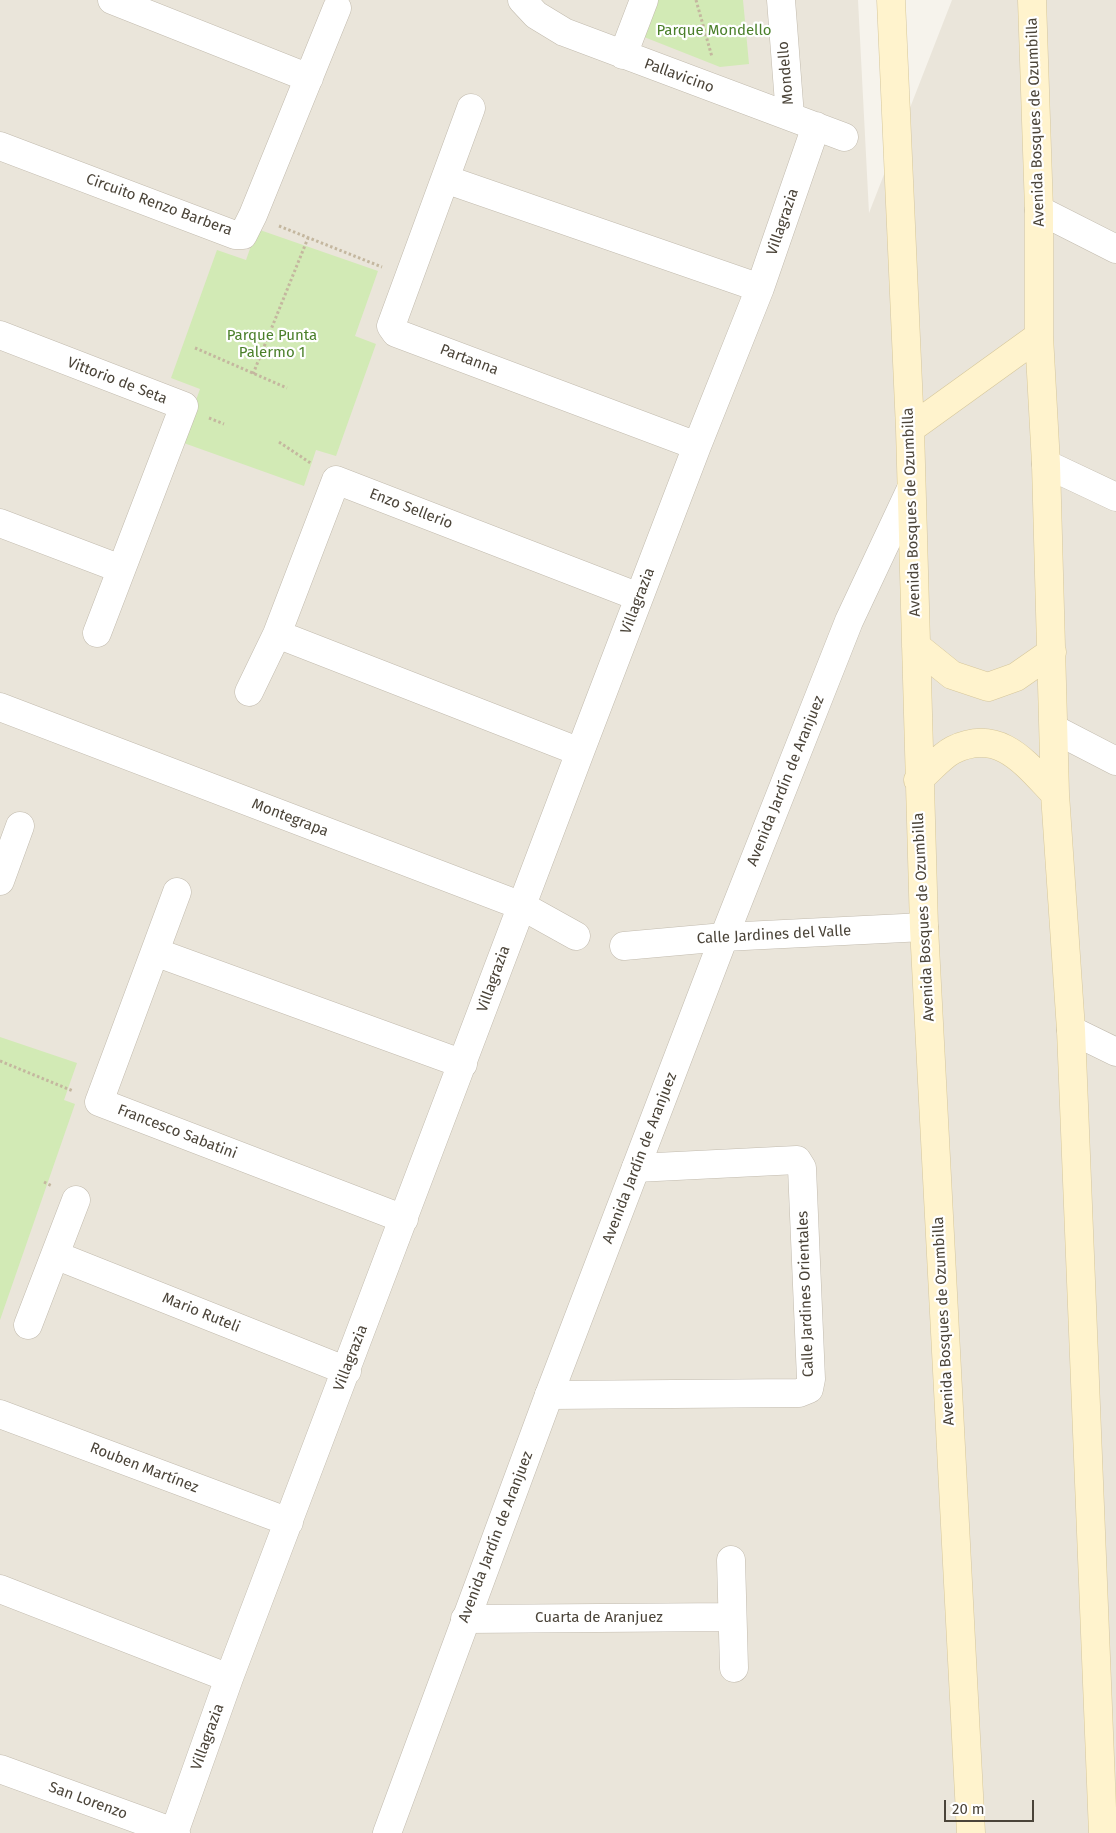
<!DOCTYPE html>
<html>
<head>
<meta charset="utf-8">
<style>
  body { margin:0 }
  #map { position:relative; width:1116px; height:1833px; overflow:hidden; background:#f6f3ec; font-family:"Fira Sans",sans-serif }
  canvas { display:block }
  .scale { position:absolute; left:944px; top:1800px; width:90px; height:22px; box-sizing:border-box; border:2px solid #4b4439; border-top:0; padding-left:6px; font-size:15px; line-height:18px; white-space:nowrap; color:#4b4439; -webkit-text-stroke:4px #fff; paint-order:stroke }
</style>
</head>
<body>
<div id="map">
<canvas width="1116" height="1833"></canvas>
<div class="scale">20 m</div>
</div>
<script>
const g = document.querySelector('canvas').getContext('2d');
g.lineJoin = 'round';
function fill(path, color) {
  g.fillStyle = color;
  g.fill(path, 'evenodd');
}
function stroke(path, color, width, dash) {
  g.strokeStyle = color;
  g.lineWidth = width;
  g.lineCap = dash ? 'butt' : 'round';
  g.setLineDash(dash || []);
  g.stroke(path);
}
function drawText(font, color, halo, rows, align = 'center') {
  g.font = font + ' "Fira Sans",sans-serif';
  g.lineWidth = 4.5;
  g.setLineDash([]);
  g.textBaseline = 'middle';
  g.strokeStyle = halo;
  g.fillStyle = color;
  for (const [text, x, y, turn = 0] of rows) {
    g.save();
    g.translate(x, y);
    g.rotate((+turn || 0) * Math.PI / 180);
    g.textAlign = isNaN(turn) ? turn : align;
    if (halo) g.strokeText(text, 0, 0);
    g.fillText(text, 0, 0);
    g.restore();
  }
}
fill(new Path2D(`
  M 0,0 L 858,0 L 869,213 L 952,0 L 1116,0 L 1116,1833 L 0,1833 Z`), '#eae5da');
fill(new Path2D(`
  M 653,0 L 743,0 L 749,64 L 720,67 L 639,35 Z
  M 257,229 L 378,271 L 355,336 L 376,344 L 336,456 L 316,450 L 304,486 L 181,442 L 200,389 L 171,378 L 217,250 L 246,260 Z
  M 0,1037 L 77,1063 L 64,1100 L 75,1104 L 0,1320 Z`), '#d2eab5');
const minor = new Path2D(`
  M 112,0 L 309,78
  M 522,0 L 536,15 L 564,32 L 844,137
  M 781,0 L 790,116
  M 623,55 L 644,0
  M 471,108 L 391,326 L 396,333 L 697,446
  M 0,146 L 235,235 L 243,235 L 253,215 L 337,8
  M 445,179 L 760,288
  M 1039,210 L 1116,249
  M 0,335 L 184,406 L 97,633
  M 1046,464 L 1116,497
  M 0,523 L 121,569
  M 277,634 L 580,752
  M 249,692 L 277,634 L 336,480 L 639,597
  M 0,707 L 522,906 L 576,936
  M 1054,729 L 1116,761
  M 0,881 L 20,826
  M 177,892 L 99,1102 L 404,1219
  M 624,946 L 724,937 L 924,927
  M 155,952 L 463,1064
  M 1071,1030 L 1116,1052
  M 55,1255 L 347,1371
  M 28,1325 L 76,1200
  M 549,1395 L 799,1393 L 809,1389 L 811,1379 L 802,1168 L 797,1160 L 636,1168
  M 0,1414 L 289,1522
  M 731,1560 L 734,1668
  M 0,1589 L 229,1678
  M 465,1619 L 732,1617
  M 0,1769 L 176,1833
  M 174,1833 L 229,1678 L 580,752 L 697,446 L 760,288 L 816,126`);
const tertiary = new Path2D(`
  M 387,1833 L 549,1395 L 724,937 L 849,621 L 910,491`);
const secondary = new Path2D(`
  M 891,0 L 910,429 L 924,927 L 971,1833
  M 1032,0 L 1039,210 L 1039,336 L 1046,464 L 1055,794 L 1071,1030 L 1103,1833
  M 910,429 L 1039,336
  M 916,646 L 952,675 L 988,687 L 1016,677 L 1052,652
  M 918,780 C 929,771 941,756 953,750 C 1000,727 1026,764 1055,794`);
stroke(minor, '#c2bbae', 29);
stroke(tertiary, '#c2bbae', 29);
stroke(secondary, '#d6c79b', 29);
stroke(new Path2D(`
  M 696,0 L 712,57
  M 279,226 L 382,267
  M 195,348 L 287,388
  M 253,374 L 308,238
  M 209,418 L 224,424
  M 279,442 L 312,464
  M 0,1061 L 73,1091
  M 44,1182 L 52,1186`), '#c4b79f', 3, [2.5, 2.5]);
stroke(minor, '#fff', 28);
stroke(tertiary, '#fff', 28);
stroke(secondary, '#fff3cd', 28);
drawText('15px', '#4a7f2a', '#fff', [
  ["Parque Mondello",714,31],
  ["Parque Punta",272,336],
  ["Palermo 1",272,353]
]);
drawText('15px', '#4b4439', '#fff', [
  ["Mondello",786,73,-95],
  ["Pallavicino",679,76,20],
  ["Avenida Bosques de Ozumbilla",1036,122,-92],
  ["Circuito Renzo Barbera",159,205,20],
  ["Villagrazia",783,222,-71],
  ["Partanna",469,360,21],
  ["Vittorio de Seta",117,381,21],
  ["Enzo Sellerio",411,509,21],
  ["Avenida Bosques de Ozumbilla",912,512,-92],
  ["Villagrazia",638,601,-69],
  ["Avenida Jardín de Aranjuez",786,781,-68],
  ["Montegrapa",290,818,21],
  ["Avenida Bosques de Ozumbilla",924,917,-93],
  ["Calle Jardines del Valle",774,935,-3],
  ["Villagrazia",494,979,-70],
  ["Francesco Sabatini",177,1132,21],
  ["Avenida Jardín de Aranjuez",640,1158,-69],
  ["Calle Jardines Orientales",806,1294,-92],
  ["Mario Ruteli",201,1313,22],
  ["Avenida Bosques de Ozumbilla",944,1321,-93],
  ["Villagrazia",351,1358,-69],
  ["Rouben Martínez",144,1468,21],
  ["Avenida Jardín de Aranjuez",496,1537,-69],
  ["Cuarta de Aranjuez",599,1618],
  ["Villagrazia",208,1737,-70],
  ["San Lorenzo",88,1801,20]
]);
</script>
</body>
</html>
